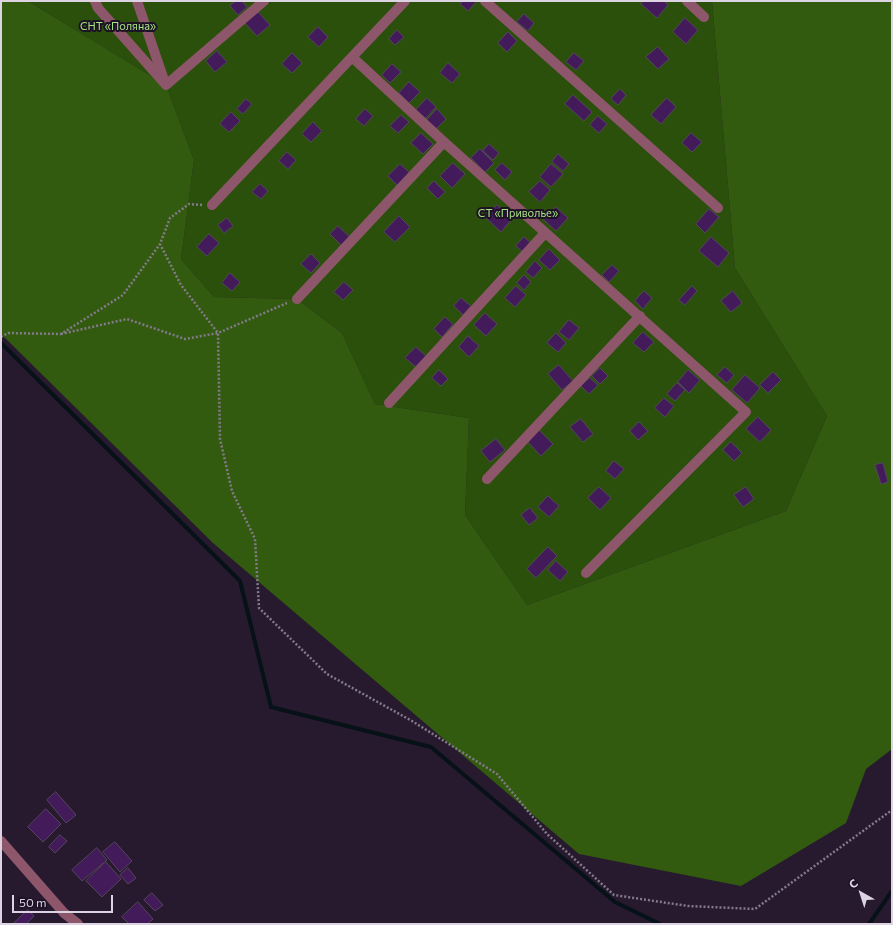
<!DOCTYPE html>
<html>
<head>
<meta charset="utf-8">
<style>
  body { margin:0 }
  #map { position:relative; width:893px; height:925px; overflow:hidden; background:#271a2f; font-family:Commissioner,sans-serif }
  canvas { display:block }
  .frame { position:absolute; inset:0; border:2px solid #dcd4e2; pointer-events:none }
  .north { position:absolute; left:841px; top:873px; width:40px; height:40px; -webkit-text-stroke:3px #1d1125; paint-order:stroke; rotate:321deg; font-size:11px; font-weight:700; line-height:16px; text-align:center; color:#dcd4e2 }
  .north::after { content:''; display:block; margin:auto; width:14px; height:18px; background:#dcd4e2; clip-path:polygon(50% 0,100% 100%,50% 72%,0 100%) }
  .scale { position:absolute; left:12px; top:895px; width:101px; height:18px; box-sizing:border-box; border:2px solid #dcd4e2; border-top:0; padding-left:5px; font-size:12px; line-height:14px; white-space:nowrap; color:#dcd4e2; -webkit-text-stroke:3px #1d1125; paint-order:stroke }
</style>
</head>
<body>
<div id="map">
<canvas width="893" height="925"></canvas>
<div class="frame"></div>
<div class="north">С</div>
<div class="scale">50 m</div>
</div>
<script>
const g = document.querySelector('canvas').getContext('2d');
g.lineJoin = 'round';
function fill(path, color) {
  g.fillStyle = color;
  g.fill(path, 'evenodd');
}
function stroke(path, color, width, dash) {
  g.strokeStyle = color;
  g.lineWidth = width;
  g.lineCap = dash ? 'butt' : 'round';
  g.setLineDash(dash || []);
  g.stroke(path);
}
function drawText(font, color, halo, rows, align = 'center') {
  g.font = font + ' Commissioner,sans-serif';
  g.lineWidth = 4;
  g.setLineDash([]);
  g.textBaseline = 'middle';
  g.strokeStyle = halo;
  g.fillStyle = color;
  for (const [text, x, y, turn = 0] of rows) {
    g.save();
    g.translate(x, y);
    g.rotate((+turn || 0) * Math.PI / 180);
    g.textAlign = isNaN(turn) ? turn : align;
    if (halo) g.strokeText(text, 0, 0);
    g.fillText(text, 0, 0);
    g.restore();
  }
}
fill(new Path2D(`
  M 28,1 L 712,1 L 735,268 L 827,416 L 786,511 L 527,605 L 465,515 L 469,418 L 375,404 L 342,333 L 297,299 L 214,297 L 181,259 L 194,160 L 166,85 Z`), '#2b500c');
fill(new Path2D(`
  M 1,1 L 28,1 L 166,85 L 194,160 L 181,259 L 214,297 L 297,299 L 342,333 L 375,404 L 469,418 L 465,515 L 527,605 L 786,511 L 827,416 L 735,268 L 712,1 L 892,1 L 892,749 L 866,769 L 846,823 L 741,886 L 579,854 L 213,543 L 1,334 Z`), '#325b0f');
stroke(new Path2D(`
  M 1,343 L 240,581 L 271,707 L 431,747 L 615,902 L 660,924
  M 869,924 L 892,891`), '#061118', 4);
const building = new Path2D(`
  M 236,1 L 242,1 L 247,7 L 238,15 L 230,6 Z
  M 463,1 L 475,1 L 476,2 L 468,11 L 460,4 Z
  M 644,1 L 664,1 L 668,5 L 657,18 L 641,4 Z
  M 258,12 L 270,25 L 257,36 L 245,23 Z
  M 524,14 L 534,23 L 528,31 L 517,22 Z
  M 685,18 L 698,30 L 686,44 L 673,32 Z
  M 318,27 L 328,37 L 319,47 L 308,37 Z
  M 397,30 L 404,37 L 395,45 L 389,39 Z
  M 508,32 L 517,41 L 507,52 L 498,43 Z
  M 658,47 L 669,59 L 658,69 L 646,57 Z
  M 217,51 L 227,62 L 215,72 L 206,61 Z
  M 292,53 L 302,63 L 292,73 L 282,64 Z
  M 574,53 L 584,61 L 576,70 L 566,62 Z
  M 448,63 L 460,74 L 452,83 L 440,73 Z
  M 392,64 L 401,72 L 390,83 L 382,75 Z
  M 409,82 L 420,92 L 409,103 L 399,93 Z
  M 620,89 L 626,95 L 618,105 L 611,99 Z
  M 573,95 L 592,112 L 584,121 L 565,104 Z
  M 427,98 L 436,107 L 425,119 L 416,110 Z
  M 667,98 L 676,107 L 661,124 L 651,115 Z
  M 246,99 L 252,104 L 243,114 L 237,109 Z
  M 365,109 L 373,116 L 364,126 L 356,119 Z
  M 437,109 L 446,119 L 436,129 L 427,120 Z
  M 231,112 L 240,121 L 229,132 L 220,124 Z
  M 401,115 L 409,122 L 398,133 L 390,126 Z
  M 598,116 L 607,124 L 599,133 L 590,125 Z
  M 313,122 L 322,131 L 311,142 L 302,134 Z
  M 421,133 L 433,144 L 423,154 L 411,143 Z
  M 691,133 L 702,142 L 692,152 L 682,143 Z
  M 489,144 L 499,153 L 493,160 L 483,151 Z
  M 480,149 L 494,163 L 485,172 L 471,158 Z
  M 287,152 L 296,160 L 288,169 L 279,161 Z
  M 558,154 L 569,164 L 563,171 L 552,162 Z
  M 453,163 L 465,174 L 452,188 L 440,176 Z
  M 502,163 L 512,172 L 505,180 L 495,170 Z
  M 400,164 L 410,173 L 398,186 L 388,176 Z
  M 551,164 L 563,174 L 551,187 L 540,177 Z
  M 434,181 L 445,192 L 438,199 L 427,188 Z
  M 540,181 L 550,190 L 540,202 L 529,192 Z
  M 260,184 L 268,191 L 261,199 L 252,192 Z
  M 497,205 L 512,219 L 501,232 L 485,217 Z
  M 556,207 L 568,218 L 556,231 L 544,220 Z
  M 709,209 L 719,217 L 705,233 L 696,224 Z
  M 399,216 L 410,227 L 395,242 L 384,232 Z
  M 227,218 L 233,226 L 224,233 L 218,225 Z
  M 338,226 L 351,238 L 343,247 L 330,234 Z
  M 209,234 L 219,243 L 207,256 L 197,247 Z
  M 524,237 L 532,244 L 523,252 L 516,246 Z
  M 711,237 L 729,253 L 718,267 L 699,251 Z
  M 549,249 L 560,260 L 550,270 L 539,260 Z
  M 311,254 L 320,263 L 311,273 L 301,264 Z
  M 535,261 L 542,268 L 533,278 L 526,272 Z
  M 612,265 L 619,271 L 609,282 L 602,275 Z
  M 230,273 L 240,282 L 232,291 L 222,283 Z
  M 524,275 L 531,282 L 524,290 L 517,283 Z
  M 344,282 L 353,290 L 343,300 L 334,292 Z
  M 516,286 L 526,295 L 515,307 L 505,298 Z
  M 692,286 L 697,291 L 685,305 L 679,300 Z
  M 644,291 L 652,298 L 643,309 L 635,301 Z
  M 733,291 L 742,303 L 731,312 L 721,301 Z
  M 461,298 L 471,306 L 463,315 L 454,306 Z
  M 485,313 L 497,324 L 486,336 L 474,325 Z
  M 445,317 L 453,324 L 442,337 L 434,329 Z
  M 569,320 L 579,328 L 569,340 L 559,332 Z
  M 643,332 L 654,342 L 644,352 L 633,343 Z
  M 556,333 L 566,343 L 558,352 L 547,343 Z
  M 468,336 L 479,346 L 469,357 L 459,347 Z
  M 416,347 L 426,356 L 416,367 L 405,358 Z
  M 559,365 L 573,381 L 562,390 L 548,374 Z
  M 725,367 L 734,375 L 727,383 L 717,375 Z
  M 600,368 L 608,376 L 600,384 L 592,376 Z
  M 439,370 L 448,379 L 441,386 L 432,378 Z
  M 688,370 L 700,380 L 689,393 L 678,382 Z
  M 773,372 L 781,380 L 768,393 L 760,385 Z
  M 745,375 L 760,388 L 747,403 L 732,390 Z
  M 590,378 L 598,385 L 589,394 L 581,386 Z
  M 677,383 L 685,390 L 675,401 L 667,394 Z
  M 664,398 L 674,406 L 665,417 L 655,408 Z
  M 758,417 L 771,430 L 760,442 L 746,429 Z
  M 581,419 L 593,434 L 583,442 L 570,427 Z
  M 639,422 L 648,431 L 638,440 L 630,431 Z
  M 539,430 L 553,444 L 541,456 L 527,441 Z
  M 496,439 L 505,450 L 490,462 L 481,451 Z
  M 731,442 L 742,453 L 734,461 L 723,450 Z
  M 614,461 L 624,469 L 615,479 L 606,471 Z
  M 883,463 L 888,482 L 881,484 L 875,465 Z
  M 599,487 L 611,498 L 600,510 L 588,498 Z
  M 746,487 L 754,499 L 743,507 L 734,495 Z
  M 548,496 L 559,506 L 549,517 L 538,507 Z
  M 530,508 L 538,518 L 529,525 L 521,515 Z
  M 548,547 L 557,556 L 536,578 L 527,569 Z
  M 556,561 L 568,572 L 560,581 L 548,570 Z
  M 56,792 L 76,815 L 66,823 L 47,800 Z
  M 46,809 L 61,824 L 43,842 L 28,827 Z
  M 60,835 L 67,841 L 55,853 L 49,847 Z
  M 115,842 L 132,861 L 120,872 L 103,852 Z
  M 97,848 L 107,860 L 82,881 L 72,870 Z
  M 106,862 L 121,879 L 102,897 L 86,881 Z
  M 128,868 L 136,878 L 128,884 L 120,875 Z
  M 152,893 L 163,905 L 155,911 L 144,900 Z
  M 138,902 L 153,919 L 147,924 L 129,924 L 122,917 Z
  M 28,910 L 34,916 L 26,924 L 13,924 Z`);
fill(building, '#431a5a');
stroke(building, '#54465d', 1);
stroke(new Path2D(`
  M 202,205 L 189,204 L 170,218 L 160,244 L 181,285 L 218,333 L 220,439 L 232,491 L 255,539 L 259,608 L 327,674 L 412,721 L 497,774 L 547,834 L 614,895 L 688,906 L 755,909 L 892,810
  M 61,334 L 127,319 L 185,339 L 218,333 L 287,303
  M 1,337 L 8,333 L 61,334 L 123,295 L 160,244`), '#857a8c', 2.5, [2, 2]);
stroke(new Path2D(`
  M 95,1 L 98,8 L 166,85 L 264,1
  M 137,1 L 164,80
  M 485,1 L 718,208
  M 687,1 L 704,17
  M 444,142 L 746,412 L 586,573
  M 212,205 L 405,1
  M 297,299 L 444,142 L 352,57
  M 389,403 L 545,233
  M 487,479 L 640,316
  M 1,841 L 64,913 L 78,924`), '#8d566a', 10);
drawText('11px', '#a7e582', '#1d1125', [
  ["СНТ «Поляна»",118,26],
  ["СТ «Приволье»",518,213]
]);
</script>
</body>
</html>
